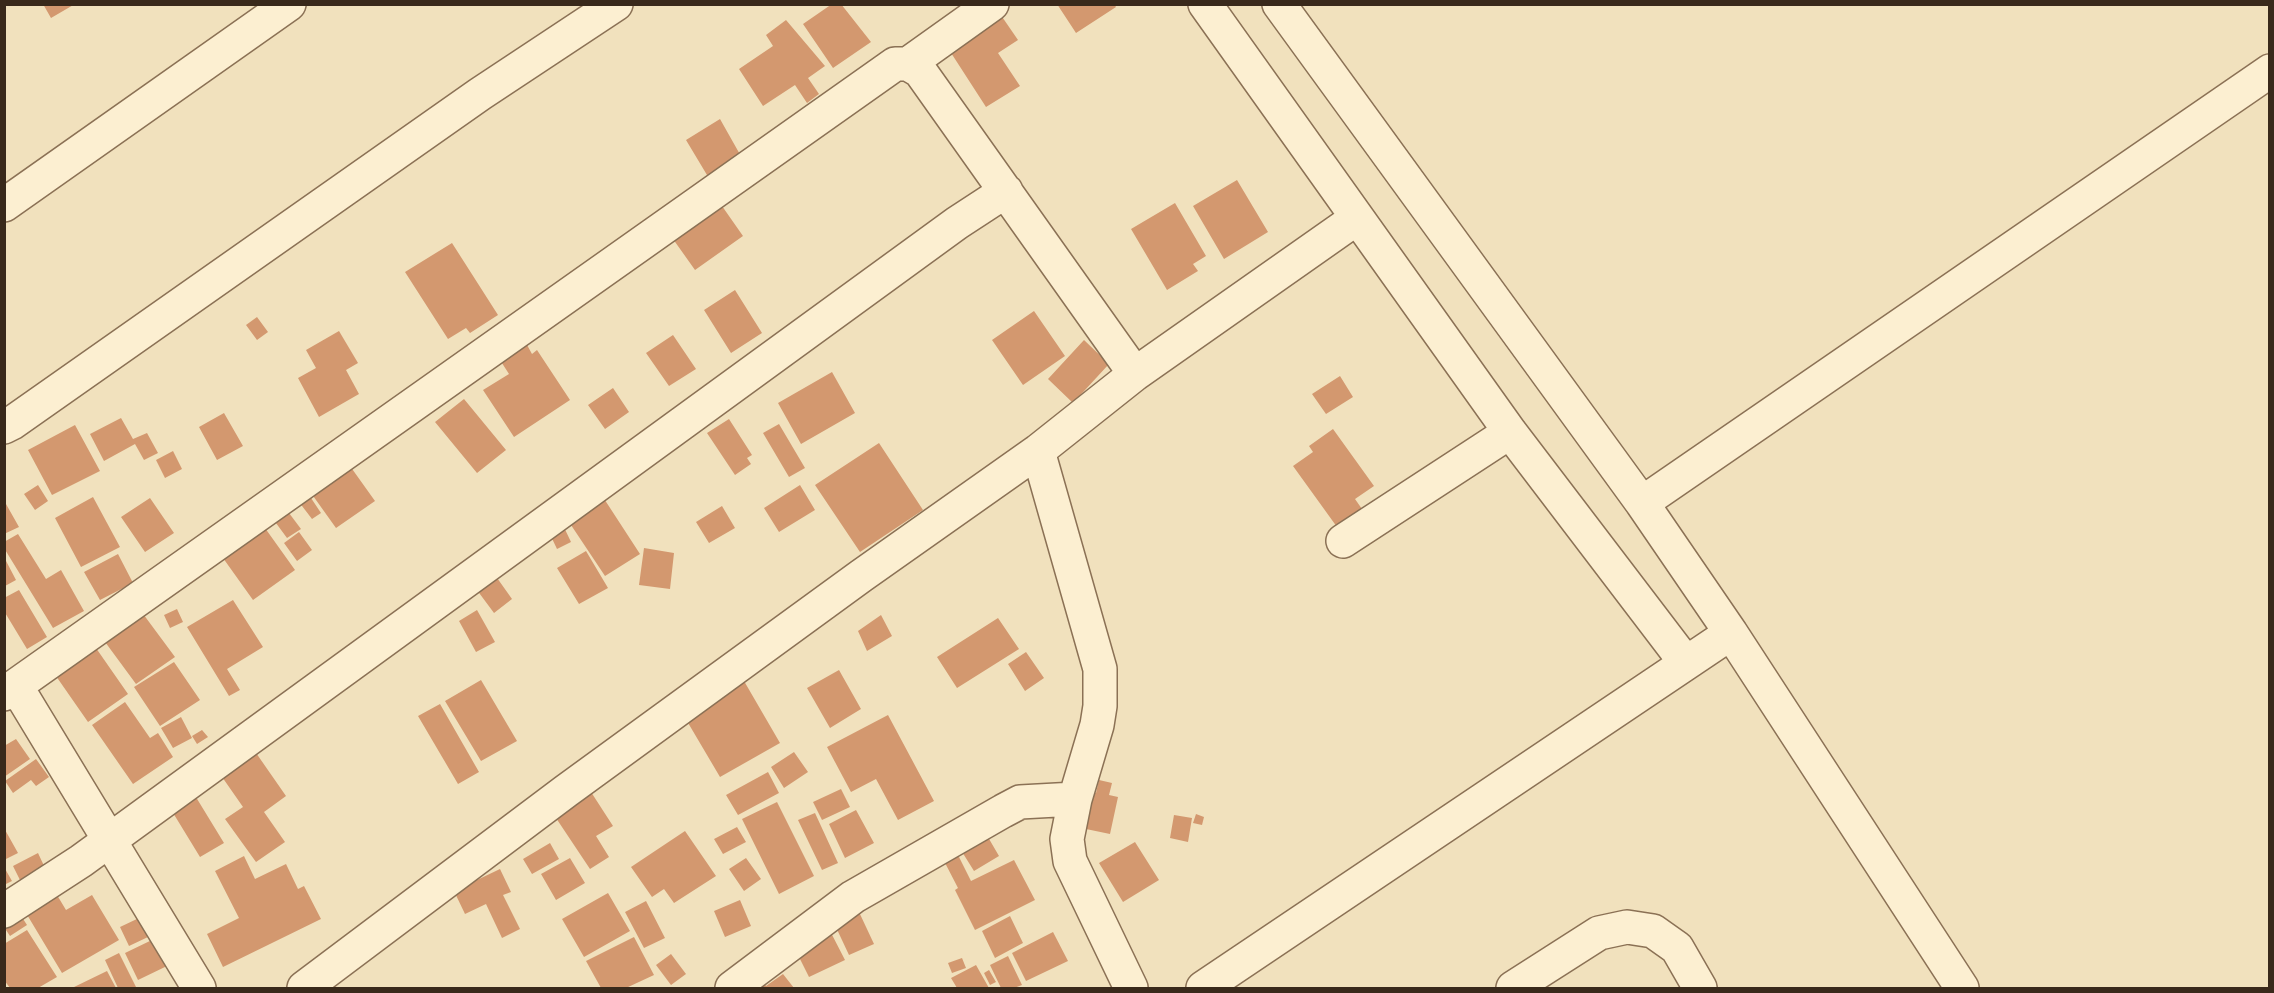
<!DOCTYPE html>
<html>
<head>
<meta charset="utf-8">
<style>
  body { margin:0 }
  #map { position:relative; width:2274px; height:993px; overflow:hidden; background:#f1e1bd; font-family:"Libre Baskerville",serif }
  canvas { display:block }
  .frame { position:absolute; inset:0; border:6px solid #39291b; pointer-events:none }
</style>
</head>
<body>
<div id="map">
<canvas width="2274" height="993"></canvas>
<div class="frame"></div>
</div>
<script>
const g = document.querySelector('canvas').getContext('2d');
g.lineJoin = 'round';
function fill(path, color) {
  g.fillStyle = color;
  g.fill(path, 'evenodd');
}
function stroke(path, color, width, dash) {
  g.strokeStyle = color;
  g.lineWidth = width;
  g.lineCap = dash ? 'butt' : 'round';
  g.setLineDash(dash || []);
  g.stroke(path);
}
fill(new Path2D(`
  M 43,4 L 75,4 L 51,18 Z
  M 832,4 L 841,4 L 871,42 L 833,68 L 803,24 Z
  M 1057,4 L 1114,4 L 1116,7 L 1076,33 Z
  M 996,8 L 1018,40 L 998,53 L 1020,86 L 986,107 L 944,42 Z
  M 786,20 L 825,66 L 808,78 L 819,94 L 807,103 L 795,85 L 763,106 L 739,69 L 773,46 L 766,35 Z
  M 720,119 L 742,158 L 710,180 L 686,140 Z
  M 1237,180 L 1268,232 L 1224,259 L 1193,206 Z
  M 1175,203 L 1206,256 L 1193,264 L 1198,271 L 1167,290 L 1131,229 Z
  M 722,206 L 743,236 L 695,270 L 673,239 Z
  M 452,243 L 498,315 L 470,333 L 466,328 L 448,339 L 405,272 Z
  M 735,290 L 762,333 L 731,353 L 704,310 Z
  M 1034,311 L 1065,356 L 1023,385 L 992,340 Z
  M 257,317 L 268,332 L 257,340 L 246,325 Z
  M 339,331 L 358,363 L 346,370 L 359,394 L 319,417 L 298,378 L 316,368 L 306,350 Z
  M 673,335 L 696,369 L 669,386 L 646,353 Z
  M 1084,340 L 1109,364 L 1073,403 L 1048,379 Z
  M 526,343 L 532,354 L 537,350 L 570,400 L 514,437 L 483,390 L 509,374 L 500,360 Z
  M 832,372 L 855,413 L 801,444 L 778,403 Z
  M 1340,376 L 1353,397 L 1326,414 L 1312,394 Z
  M 613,388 L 629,412 L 605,429 L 588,405 Z
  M 464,399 L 506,450 L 477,473 L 435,422 Z
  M 224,413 L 243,446 L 217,460 L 199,427 Z
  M 121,418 L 133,439 L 147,433 L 158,453 L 144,460 L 135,444 L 104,461 L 90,434 Z
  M 729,419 L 752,455 L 747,458 L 751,464 L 735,475 L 707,433 Z
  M 779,424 L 805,468 L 789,477 L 763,433 Z
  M 75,425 L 100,471 L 52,495 L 28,450 Z
  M 1333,429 L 1374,486 L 1355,499 L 1362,509 L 1337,527 L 1293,466 L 1313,452 L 1309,446 Z
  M 879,443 L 923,510 L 860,552 L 815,485 Z
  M 173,451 L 182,469 L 165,478 L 156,460 Z
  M 345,459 L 375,501 L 336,528 L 306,486 Z
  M 38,485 L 48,501 L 35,510 L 24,494 Z
  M 800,485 L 815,510 L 779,532 L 764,508 Z
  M 599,491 L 640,554 L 605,576 L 563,513 Z
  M 309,495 L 321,513 L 312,519 L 299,502 Z
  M 93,497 L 120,547 L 81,567 L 55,518 Z
  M 150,498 L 174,533 L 145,552 L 121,517 Z
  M 6,504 L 19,527 L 4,534 L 4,505 Z
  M 722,506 L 735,528 L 709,543 L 696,522 Z
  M 286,509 L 301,529 L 287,538 L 273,519 Z
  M 260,521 L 295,570 L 253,600 L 218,551 Z
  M 561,521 L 571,542 L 557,549 L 547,528 Z
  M 299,532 L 312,550 L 297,561 L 284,543 Z
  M 18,534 L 46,579 L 61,570 L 84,611 L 53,628 L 4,548 L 4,542 Z
  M 644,548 L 674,553 L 670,589 L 639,585 Z
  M 586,551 L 608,588 L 579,604 L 557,568 Z
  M 118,554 L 133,583 L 100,600 L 84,572 Z
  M 5,559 L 16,580 L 5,586 Z
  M 490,568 L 512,599 L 494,613 L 471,582 Z
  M 19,590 L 47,637 L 27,649 L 4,611 L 4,598 Z
  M 233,600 L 263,647 L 227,669 L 240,690 L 229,696 L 187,627 Z
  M 135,603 L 175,657 L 136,684 L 97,631 Z
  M 177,609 L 183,622 L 170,628 L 164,615 Z
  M 477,610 L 495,642 L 476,652 L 459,621 Z
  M 881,615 L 892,636 L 867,651 L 858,631 Z
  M 998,618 L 1019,649 L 957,688 L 937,657 Z
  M 89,638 L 128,694 L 88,722 L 49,666 Z
  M 1026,652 L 1044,678 L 1025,691 L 1008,664 Z
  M 174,662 L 200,700 L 160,726 L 134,687 Z
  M 839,670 L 861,709 L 830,728 L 807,688 Z
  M 481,680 L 517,741 L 481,761 L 445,701 Z
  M 744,681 L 780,743 L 720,777 L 684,716 Z
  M 125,702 L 150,738 L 158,733 L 173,757 L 133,784 L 92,725 Z
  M 440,704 L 479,772 L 458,784 L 418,716 Z
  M 888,715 L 934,801 L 898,820 L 876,779 L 851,792 L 827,747 Z
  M 181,717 L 192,738 L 173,748 L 161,728 Z
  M 202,730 L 208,737 L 197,744 L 192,736 Z
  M 16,739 L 30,759 L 4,777 L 4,746 Z
  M 254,750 L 286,796 L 264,812 L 285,842 L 256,862 L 225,819 L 243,807 L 220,774 Z
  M 794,752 L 808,772 L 784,788 L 771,767 Z
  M 36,759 L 49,777 L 36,786 L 31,780 L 13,793 L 5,781 Z
  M 768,772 L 779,793 L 738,815 L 726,795 Z
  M 1099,780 L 1112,783 L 1109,795 L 1118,797 L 1110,834 L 1086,829 L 1094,792 L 1096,793 Z
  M 191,789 L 224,843 L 200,857 L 167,803 Z
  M 841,789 L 850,807 L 822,820 L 813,802 Z
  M 591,792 L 613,826 L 596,836 L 609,857 L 590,869 L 554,815 Z
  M 777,802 L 814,876 L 779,894 L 742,819 Z
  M 856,810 L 874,843 L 845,858 L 829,824 Z
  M 815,813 L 838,863 L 822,870 L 798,820 Z
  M 1196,814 L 1204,817 L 1202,825 L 1193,823 Z
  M 1174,815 L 1192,818 L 1188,842 L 1170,838 Z
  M 737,827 L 746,842 L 723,854 L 714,839 Z
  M 4,828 L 18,853 L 4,860 Z
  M 685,831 L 716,876 L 674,903 L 664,889 L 652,897 L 631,867 Z
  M 985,832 L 999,856 L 974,871 L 959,847 Z
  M 1135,842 L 1159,880 L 1123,902 L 1099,863 Z
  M 550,843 L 559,859 L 532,874 L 523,859 Z
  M 38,853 L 45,868 L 20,880 L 13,866 Z
  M 957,853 L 971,881 L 1014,860 L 1035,900 L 975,930 L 955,890 L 958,888 L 943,859 Z
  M 244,856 L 255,879 L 286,864 L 298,889 L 304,886 L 321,919 L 223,967 L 207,934 L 239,918 L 215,871 Z
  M 570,858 L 585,883 L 556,900 L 541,874 Z
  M 746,858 L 761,879 L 744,891 L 729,869 Z
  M 4,867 L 12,881 L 4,885 Z
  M 500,869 L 511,892 L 503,895 L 520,929 L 502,938 L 486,904 L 465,914 L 454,891 Z
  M 54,890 L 66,910 L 92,895 L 119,940 L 62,973 L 23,908 Z
  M 608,893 L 630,931 L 584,957 L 562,919 Z
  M 740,900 L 751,926 L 725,937 L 714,911 Z
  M 646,901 L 665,938 L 644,948 L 625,912 Z
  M 16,908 L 27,925 L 10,936 L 4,927 Z
  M 859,912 L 874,944 L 849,955 L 834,923 Z
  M 1010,916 L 1023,943 L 995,958 L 982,931 Z
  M 139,918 L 148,937 L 129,946 L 120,927 Z
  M 828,927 L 845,960 L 809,977 L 793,945 Z
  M 27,930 L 57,977 L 38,988 L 10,988 L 4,980 L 4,944 Z
  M 1053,932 L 1068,961 L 1026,981 L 1012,953 Z
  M 634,937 L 654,975 L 626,988 L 601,988 L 586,961 Z
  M 154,939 L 167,966 L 138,980 L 125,953 Z
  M 119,953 L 136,987 L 133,988 L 118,988 L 105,960 Z
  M 671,954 L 686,974 L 671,985 L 656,965 Z
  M 1008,956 L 1022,985 L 1014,988 L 1001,988 L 990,965 Z
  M 962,958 L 966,968 L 952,973 L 948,963 Z
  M 976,965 L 989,988 L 957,988 L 951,978 Z
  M 989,970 L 996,982 L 990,985 L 984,973 Z
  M 107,971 L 116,988 L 72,988 Z
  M 783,974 L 794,988 L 738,988 L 759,975 L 766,986 Z`), '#d3986f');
const minor = new Path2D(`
  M 1205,4 L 1510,432 L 1686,663
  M 1279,4 L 1642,503 L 1731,633 L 1962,988
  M 908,64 L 992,4
  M 4,205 L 289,4
  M 4,427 L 12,423 L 480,94 L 616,4
  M 1038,451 L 1100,669 L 1100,706 L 1097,725 L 1075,799 L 1067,839 L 1070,861 L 1131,988
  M 1642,503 L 2270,71
  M 1343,541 L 1510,432
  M 16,686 L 199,988
  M 4,694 L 895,64 L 908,64 L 920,71 L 1135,374
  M 4,911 L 81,861 L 957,223 L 1006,191
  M 304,988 L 566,791 L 861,576 L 1038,451 L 1135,374 L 1357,218
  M 732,988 L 853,897 L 1003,811 L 1020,802 L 1075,799
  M 1203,988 L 1731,633
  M 1513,988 L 1599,933 L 1627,927 L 1653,931 L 1677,948 L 1700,988`);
stroke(minor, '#8b7155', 36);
stroke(minor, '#fcefd1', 33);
</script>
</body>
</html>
